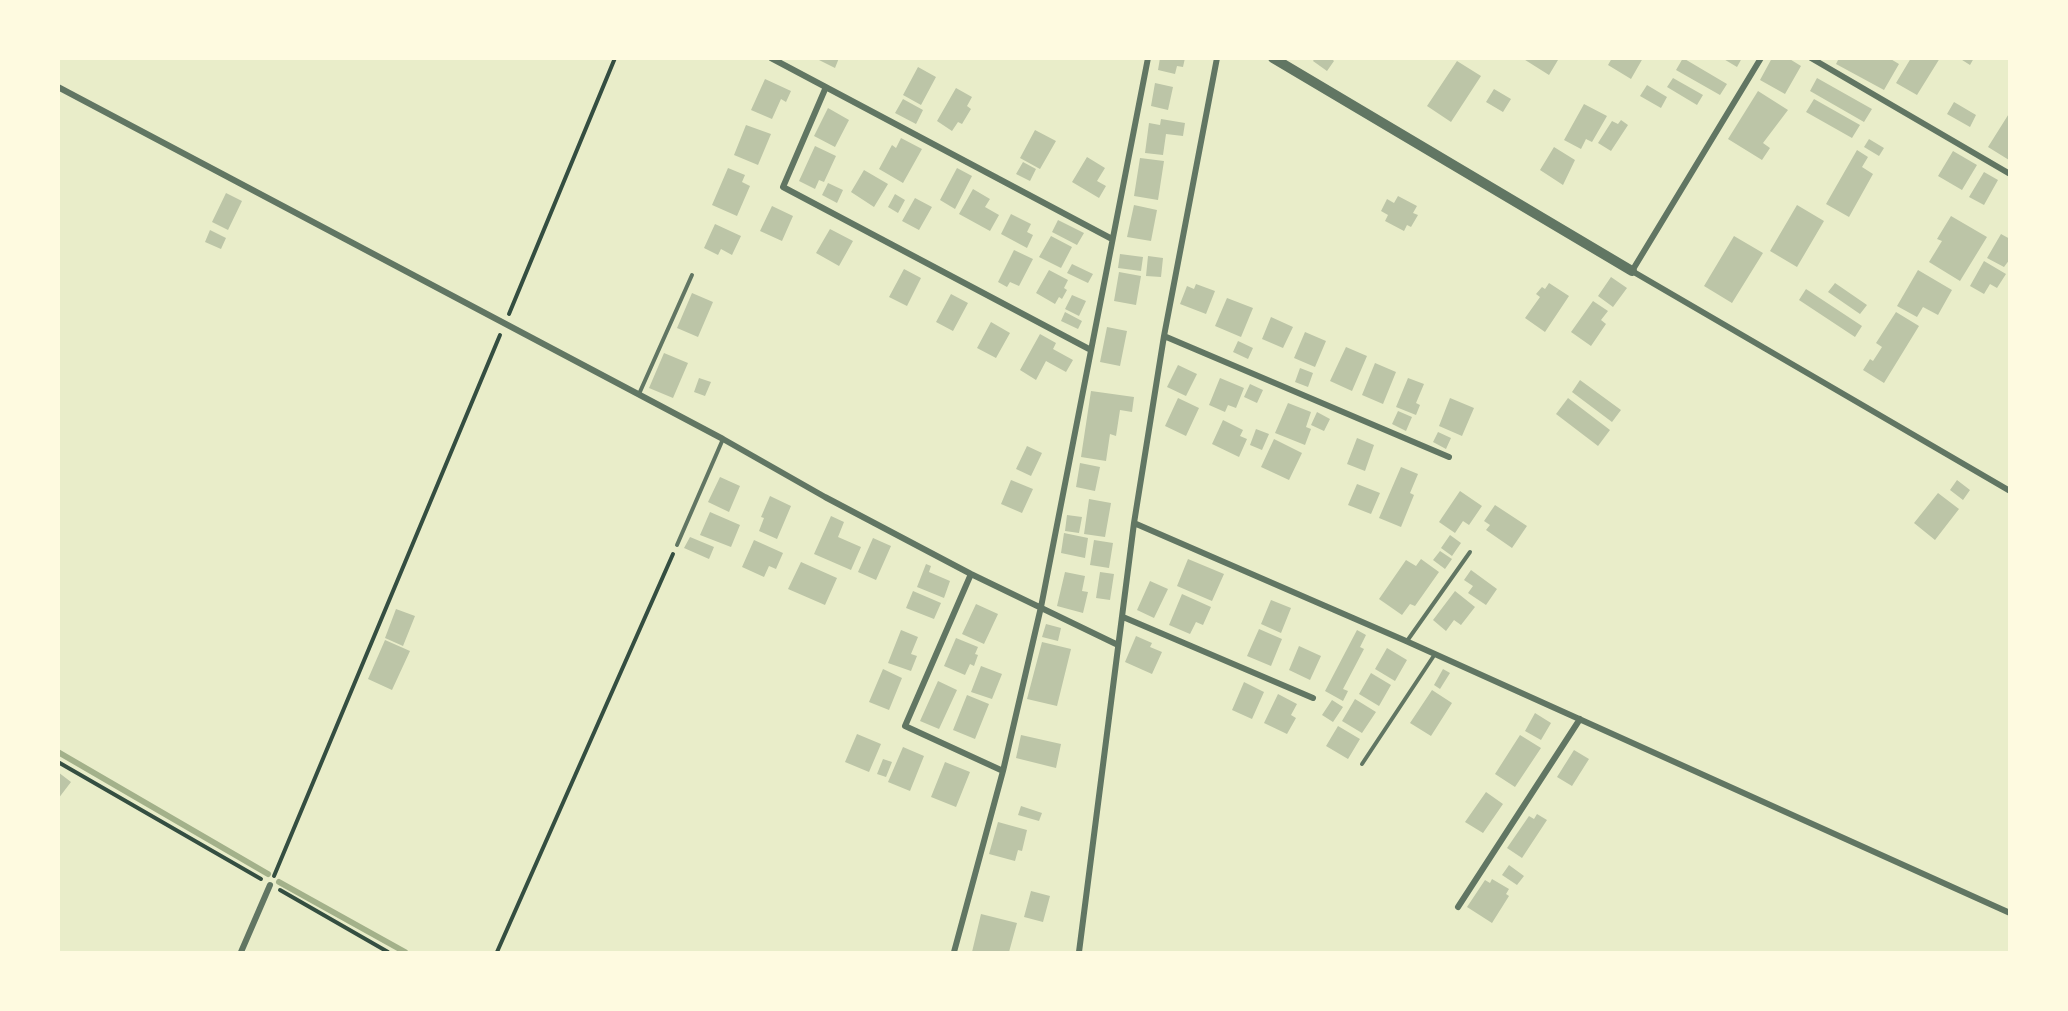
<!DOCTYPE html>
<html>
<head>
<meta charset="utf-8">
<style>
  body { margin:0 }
  #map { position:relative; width:2068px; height:1011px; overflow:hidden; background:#e9edc9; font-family:"Varela Round",sans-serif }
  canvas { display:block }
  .frame { position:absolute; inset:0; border:60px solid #fefae0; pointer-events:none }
</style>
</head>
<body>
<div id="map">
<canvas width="2068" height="1011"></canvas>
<div class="frame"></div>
</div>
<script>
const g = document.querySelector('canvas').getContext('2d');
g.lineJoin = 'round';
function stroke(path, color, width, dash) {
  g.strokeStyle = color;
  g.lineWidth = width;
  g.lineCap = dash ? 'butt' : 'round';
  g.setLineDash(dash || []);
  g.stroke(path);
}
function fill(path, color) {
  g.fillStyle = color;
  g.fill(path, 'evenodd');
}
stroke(new Path2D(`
  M 58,752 L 268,874
  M 279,882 L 405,952`), '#a3b18a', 6);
fill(new Path2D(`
  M 815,58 L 839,58 L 835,68 Z
  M 1160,58 L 1185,58 L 1183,67 L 1177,66 L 1175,74 L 1158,70 Z
  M 1315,58 L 1331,58 L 1334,61 L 1327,71 L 1313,61 Z
  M 1522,58 L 1555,58 L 1558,60 L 1549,75 Z
  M 1612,58 L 1643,58 L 1631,79 L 1608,65 Z
  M 1683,58 L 1727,84 L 1720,95 L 1676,70 Z
  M 1722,58 L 1742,58 L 1737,67 Z
  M 1772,58 L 1788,58 L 1801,66 L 1785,94 L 1760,80 Z
  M 1839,58 L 1889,58 L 1899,64 L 1884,90 L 1836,64 Z
  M 1911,58 L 1940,58 L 1917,95 L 1896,83 Z
  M 1959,58 L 1974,58 L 1970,65 Z
  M 1457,61 L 1481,76 L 1451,122 L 1427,106 Z
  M 918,67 L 936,77 L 921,105 L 903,95 Z
  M 1673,78 L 1703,95 L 1697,105 L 1667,87 Z
  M 1817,78 L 1872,109 L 1864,122 L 1810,91 Z
  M 765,79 L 791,91 L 786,102 L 781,99 L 772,119 L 751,110 Z
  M 1155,83 L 1173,87 L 1168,110 L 1151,106 Z
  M 1647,85 L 1667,97 L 1661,108 L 1640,96 Z
  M 956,88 L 972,97 L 967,106 L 971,109 L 962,124 L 958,122 L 952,131 L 937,121 Z
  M 1494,89 L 1511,99 L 1503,112 L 1486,102 Z
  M 1758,91 L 1788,110 L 1763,143 L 1770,148 L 1762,160 L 1728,139 Z
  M 903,99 L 923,110 L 916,124 L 895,113 Z
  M 1814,99 L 1860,125 L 1852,138 L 1806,112 Z
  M 1954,102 L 1976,115 L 1970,127 L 1947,114 Z
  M 1584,104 L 1607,116 L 1592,142 L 1586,139 L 1581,149 L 1564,140 Z
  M 828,108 L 849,120 L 835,147 L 814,136 Z
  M 2010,112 L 2010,158 L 2009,160 L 1988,147 Z
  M 1161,119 L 1185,123 L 1183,136 L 1166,134 L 1163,155 L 1145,153 L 1149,123 L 1160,125 Z
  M 1621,120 L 1628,125 L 1611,151 L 1598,143 L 1612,121 L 1618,124 Z
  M 746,125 L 771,134 L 758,165 L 734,155 Z
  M 1035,130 L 1056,141 L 1040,169 L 1020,158 Z
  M 901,138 L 922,149 L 903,183 L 879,169 L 892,145 L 896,148 Z
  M 1869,139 L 1884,148 L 1879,156 L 1864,147 Z
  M 815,146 L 836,156 L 824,182 L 819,180 L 815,189 L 799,181 Z
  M 1554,147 L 1575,160 L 1563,185 L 1540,170 Z
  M 1857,150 L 1868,157 L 1862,167 L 1873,174 L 1849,217 L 1826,204 Z
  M 1953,151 L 1977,165 L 1962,190 L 1938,176 Z
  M 1087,157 L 1105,168 L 1097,181 L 1106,186 L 1099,198 L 1072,182 Z
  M 1140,158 L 1164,161 L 1158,200 L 1134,196 Z
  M 1023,162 L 1036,169 L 1030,181 L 1016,174 Z
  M 728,168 L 745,175 L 742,182 L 750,186 L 737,216 L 712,205 Z
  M 957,168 L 972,176 L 955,209 L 940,200 Z
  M 864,170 L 888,184 L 874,207 L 851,192 Z
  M 1984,172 L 1998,180 L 1984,205 L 1969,197 Z
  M 828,183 L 843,190 L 837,203 L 822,195 Z
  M 973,189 L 990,199 L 985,207 L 999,215 L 990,231 L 959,214 Z
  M 226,193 L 242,201 L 228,230 L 212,222 Z
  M 895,194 L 905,200 L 898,213 L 888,207 Z
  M 1398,196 L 1417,206 L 1413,213 L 1418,215 L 1411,227 L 1407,225 L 1404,231 L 1385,221 L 1388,215 L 1381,211 L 1387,199 L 1394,203 Z
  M 915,198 L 932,207 L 919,230 L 902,221 Z
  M 1134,205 L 1157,210 L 1151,241 L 1127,237 Z
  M 1797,205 L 1824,221 L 1797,267 L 1770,251 Z
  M 772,206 L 793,216 L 782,241 L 760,231 Z
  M 1011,214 L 1031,224 L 1027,232 L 1033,235 L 1027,248 L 1001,234 Z
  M 1951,216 L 1987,237 L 1960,281 L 1929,262 L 1942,241 L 1937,239 Z
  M 1058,220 L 1084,233 L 1077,245 L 1052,232 Z
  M 715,224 L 741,236 L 732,255 L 721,249 L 718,255 L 704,248 Z
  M 830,229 L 853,241 L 839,266 L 816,253 Z
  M 210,230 L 226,238 L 221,249 L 205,242 Z
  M 2001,234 L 2010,239 L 2010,259 L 2004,267 L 1987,258 Z
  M 1051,236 L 1072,247 L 1061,268 L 1039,257 Z
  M 1734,236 L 1763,253 L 1732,303 L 1704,286 Z
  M 1014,250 L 1033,259 L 1019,286 L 1010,282 L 1007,287 L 998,282 Z
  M 1120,254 L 1143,257 L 1141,271 L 1118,268 Z
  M 1148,256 L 1163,258 L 1161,277 L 1146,276 Z
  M 1984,261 L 2006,274 L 1997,288 L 1990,284 L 1984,294 L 1970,286 Z
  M 1072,264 L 1093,274 L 1088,283 L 1067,273 Z
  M 904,269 L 921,278 L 907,306 L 889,297 Z
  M 1049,270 L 1068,280 L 1064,288 L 1067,290 L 1062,299 L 1059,297 L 1055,304 L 1036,293 Z
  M 1918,270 L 1952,290 L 1938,315 L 1923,307 L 1917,317 L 1897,306 Z
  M 1119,272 L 1141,276 L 1136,305 L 1114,301 Z
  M 1611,277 L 1627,288 L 1613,307 L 1598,296 Z
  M 1549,283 L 1569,296 L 1545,332 L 1525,318 L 1540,297 L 1536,294 L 1542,287 L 1545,289 Z
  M 1835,283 L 1867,305 L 1860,314 L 1828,292 Z
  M 1196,284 L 1215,291 L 1206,314 L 1180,304 L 1187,286 L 1194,289 Z
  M 1806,289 L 1862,326 L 1855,337 L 1799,300 Z
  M 692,293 L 713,302 L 698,337 L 677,328 Z
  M 951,294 L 968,303 L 953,331 L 936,322 Z
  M 1072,295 L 1086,301 L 1079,316 L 1065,309 Z
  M 1227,298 L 1253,308 L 1241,337 L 1215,326 Z
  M 1593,301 L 1608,311 L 1601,320 L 1606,324 L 1591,346 L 1571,332 Z
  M 1065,312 L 1082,321 L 1078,329 L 1061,321 Z
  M 1896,312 L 1919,326 L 1884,383 L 1863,370 L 1870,359 L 1873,361 L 1882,347 L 1876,343 Z
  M 1271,317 L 1293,327 L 1283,348 L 1262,339 Z
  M 991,322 L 1010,333 L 996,358 L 977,348 Z
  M 1107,327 L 1127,331 L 1120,366 L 1100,362 Z
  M 1305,332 L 1326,341 L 1315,367 L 1294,358 Z
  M 1040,334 L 1056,343 L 1053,349 L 1073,360 L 1066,372 L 1046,361 L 1036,380 L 1020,370 Z
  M 1238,341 L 1253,348 L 1248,359 L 1233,352 Z
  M 1346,347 L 1367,356 L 1352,391 L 1330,381 Z
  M 664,353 L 688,363 L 673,398 L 649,388 Z
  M 1375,363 L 1396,372 L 1383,404 L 1362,395 Z
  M 1178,365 L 1197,374 L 1186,396 L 1167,387 Z
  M 1300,368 L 1313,373 L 1308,387 L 1295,382 Z
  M 699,378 L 711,382 L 705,396 L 694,392 Z
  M 1220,378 L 1244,388 L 1236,408 L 1228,405 L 1225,412 L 1209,405 Z
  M 1408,378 L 1424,384 L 1416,403 L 1420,405 L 1416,415 L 1396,407 Z
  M 1580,380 L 1621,410 L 1612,422 L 1572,392 Z
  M 1250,384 L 1263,390 L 1257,403 L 1244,397 Z
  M 1091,391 L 1134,397 L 1132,412 L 1120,410 L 1116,436 L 1110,434 L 1106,461 L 1081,457 Z
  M 1178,398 L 1199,408 L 1186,436 L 1165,426 Z
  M 1450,398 L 1474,408 L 1462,436 L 1439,426 Z
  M 1568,398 L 1610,430 L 1598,446 L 1556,414 Z
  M 1288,403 L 1311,412 L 1306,427 L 1311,429 L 1305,445 L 1275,433 Z
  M 1398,411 L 1412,417 L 1406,431 L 1392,424 Z
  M 1317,412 L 1330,419 L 1324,431 L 1311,425 Z
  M 1223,420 L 1243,430 L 1240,436 L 1247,439 L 1239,457 L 1212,444 Z
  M 1256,429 L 1269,434 L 1262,450 L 1250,445 Z
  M 1438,432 L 1451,438 L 1446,449 L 1433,442 Z
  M 1357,438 L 1374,445 L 1365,471 L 1347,464 Z
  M 1274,439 L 1302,453 L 1289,480 L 1261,467 Z
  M 1027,446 L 1042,453 L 1031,476 L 1016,469 Z
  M 1080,463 L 1100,467 L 1095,491 L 1076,487 Z
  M 1401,467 L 1418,474 L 1410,493 L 1414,495 L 1401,527 L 1379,518 Z
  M 720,477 L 740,486 L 729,512 L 708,502 Z
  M 1011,480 L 1033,489 L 1022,513 L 1001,504 Z
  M 1957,480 L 1970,490 L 1963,500 L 1950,490 Z
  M 1357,484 L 1380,493 L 1371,514 L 1348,505 Z
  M 1460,491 L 1482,506 L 1469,525 L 1463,521 L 1455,533 L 1439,522 Z
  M 1938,493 L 1959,509 L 1935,540 L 1914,523 Z
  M 770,496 L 791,506 L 777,539 L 759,531 L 764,518 L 761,517 Z
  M 1089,499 L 1111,503 L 1105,537 L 1084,534 Z
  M 1495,505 L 1527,526 L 1512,548 L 1486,530 L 1490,525 L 1484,521 Z
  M 710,512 L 740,525 L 731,547 L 700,535 Z
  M 1067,515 L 1082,517 L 1079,533 L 1065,531 Z
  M 831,516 L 844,522 L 838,537 L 861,547 L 851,570 L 814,554 Z
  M 1064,533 L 1088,538 L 1085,558 L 1061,553 Z
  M 1450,535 L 1461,543 L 1452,556 L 1441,548 Z
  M 690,537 L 714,547 L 709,559 L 684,548 Z
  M 873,538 L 891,546 L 876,580 L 858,572 Z
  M 754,540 L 783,553 L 776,569 L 769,566 L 764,577 L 742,567 Z
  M 1094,540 L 1113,543 L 1109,568 L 1090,565 Z
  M 1440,551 L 1452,559 L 1445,569 L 1433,560 Z
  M 1188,559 L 1224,574 L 1212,601 L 1177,586 Z
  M 1421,559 L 1439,572 L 1415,606 L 1410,604 L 1402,615 L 1379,599 L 1406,560 L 1416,566 Z
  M 801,562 L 837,578 L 825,605 L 788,589 Z
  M 926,564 L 931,566 L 929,572 L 950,581 L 944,598 L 917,587 Z
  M 1471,570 L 1497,589 L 1486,605 L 1468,593 L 1473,586 L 1464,580 Z
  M 1065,572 L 1085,576 L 1082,591 L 1088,592 L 1083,613 L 1057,606 Z
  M 1100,572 L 1114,574 L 1110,600 L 1096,598 Z
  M 1150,581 L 1168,589 L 1154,618 L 1137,610 Z
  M 913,591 L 941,603 L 934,619 L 906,608 Z
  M 1455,591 L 1475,607 L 1461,625 L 1454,620 L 1446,631 L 1433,620 Z
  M 1182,594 L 1211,607 L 1203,625 L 1196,622 L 1190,634 L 1169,625 Z
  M 1271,600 L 1291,608 L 1281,633 L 1261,624 Z
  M 976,604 L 998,614 L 984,644 L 962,634 Z
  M 396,609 L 415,616 L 403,646 L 385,638 Z
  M 1046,624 L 1061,628 L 1058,641 L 1042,637 Z
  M 1259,629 L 1282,639 L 1271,666 L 1247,656 Z
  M 901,630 L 918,637 L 911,654 L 917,656 L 911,671 L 888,663 Z
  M 1357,630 L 1366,635 L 1360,647 L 1364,649 L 1343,689 L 1348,691 L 1343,701 L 1325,691 Z
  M 1136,636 L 1152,643 L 1150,647 L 1162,652 L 1152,674 L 1125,662 Z
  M 956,638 L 978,647 L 975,654 L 978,655 L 974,666 L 970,664 L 965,675 L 944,666 Z
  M 385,640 L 410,651 L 392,690 L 368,679 Z
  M 1042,642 L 1071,649 L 1057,706 L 1027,699 Z
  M 1299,646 L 1321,656 L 1310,680 L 1289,670 Z
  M 1387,648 L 1407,660 L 1395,681 L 1375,669 Z
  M 981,666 L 1002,674 L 992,699 L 971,692 Z
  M 883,669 L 902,678 L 889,710 L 869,702 Z
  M 1443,669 L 1450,673 L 1440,689 L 1434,685 Z
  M 1371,673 L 1391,685 L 1379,706 L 1359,694 Z
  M 938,681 L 957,690 L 939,729 L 920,721 Z
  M 1244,682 L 1264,692 L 1252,719 L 1232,710 Z
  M 1432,690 L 1452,703 L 1431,736 L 1410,723 Z
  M 1278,694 L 1297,704 L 1291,715 L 1296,718 L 1287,734 L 1264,723 Z
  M 967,695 L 989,704 L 975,739 L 953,730 Z
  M 1355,699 L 1376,712 L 1362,733 L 1342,721 Z
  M 1332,700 L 1343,707 L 1333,722 L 1322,715 Z
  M 1535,713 L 1551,723 L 1541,740 L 1525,731 Z
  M 1338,726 L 1360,739 L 1348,759 L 1326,746 Z
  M 857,734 L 881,744 L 869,772 L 845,762 Z
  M 1021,735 L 1061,744 L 1056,768 L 1016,758 Z
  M 1520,735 L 1541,748 L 1515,787 L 1495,774 Z
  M 903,747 L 924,756 L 910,791 L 888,782 Z
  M 1574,750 L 1589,759 L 1572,786 L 1557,777 Z
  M 883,759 L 892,762 L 886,777 L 877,774 Z
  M 945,762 L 970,772 L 956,807 L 931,797 Z
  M 58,772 L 71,782 L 58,799 Z
  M 1486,792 L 1503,804 L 1483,833 L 1465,822 Z
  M 1021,806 L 1042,813 L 1039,821 L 1018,815 Z
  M 1537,814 L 1547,820 L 1522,858 L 1507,848 L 1529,816 L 1534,819 Z
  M 998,822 L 1027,830 L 1022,851 L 1018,850 L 1015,861 L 989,854 Z
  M 1509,865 L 1524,876 L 1517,885 L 1502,875 Z
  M 1492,879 L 1509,889 L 1506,894 L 1509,896 L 1492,923 L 1467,907 L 1485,880 L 1490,883 Z
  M 1031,891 L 1050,896 L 1043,922 L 1024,917 Z
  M 981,914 L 1017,923 L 1009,952 L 972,952 Z`), '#bcc5a7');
stroke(new Path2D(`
  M 509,314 L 615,58
  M 58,762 L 261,879
  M 274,876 L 500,335
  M 280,890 L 388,952
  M 497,952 L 673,554`), '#344e41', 4);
stroke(new Path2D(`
  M 639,394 L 692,275
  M 677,545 L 723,439
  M 1407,641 L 1470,552
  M 1362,764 L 1435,654`), '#617663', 4);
stroke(new Path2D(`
  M 771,58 L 1112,239
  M 1761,58 L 1632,271 L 2010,491
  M 1811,58 L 2010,174
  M 58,87 L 723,439 L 825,497 L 971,574 L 1118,645
  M 826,87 L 783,187 L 1089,349
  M 1164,336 L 1449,457
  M 1134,523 L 1406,641 L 2010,913
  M 971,574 L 905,726 L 1003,771
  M 1123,617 L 1313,698
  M 1458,907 L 1580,719
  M 241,952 L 270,885
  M 954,952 L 1003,771 L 1041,607 L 1148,58
  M 1079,952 L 1134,523 L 1164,336 L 1217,58`), '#617663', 6);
stroke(new Path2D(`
  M 1273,58 L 1632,271`), '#617663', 10);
</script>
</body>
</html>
